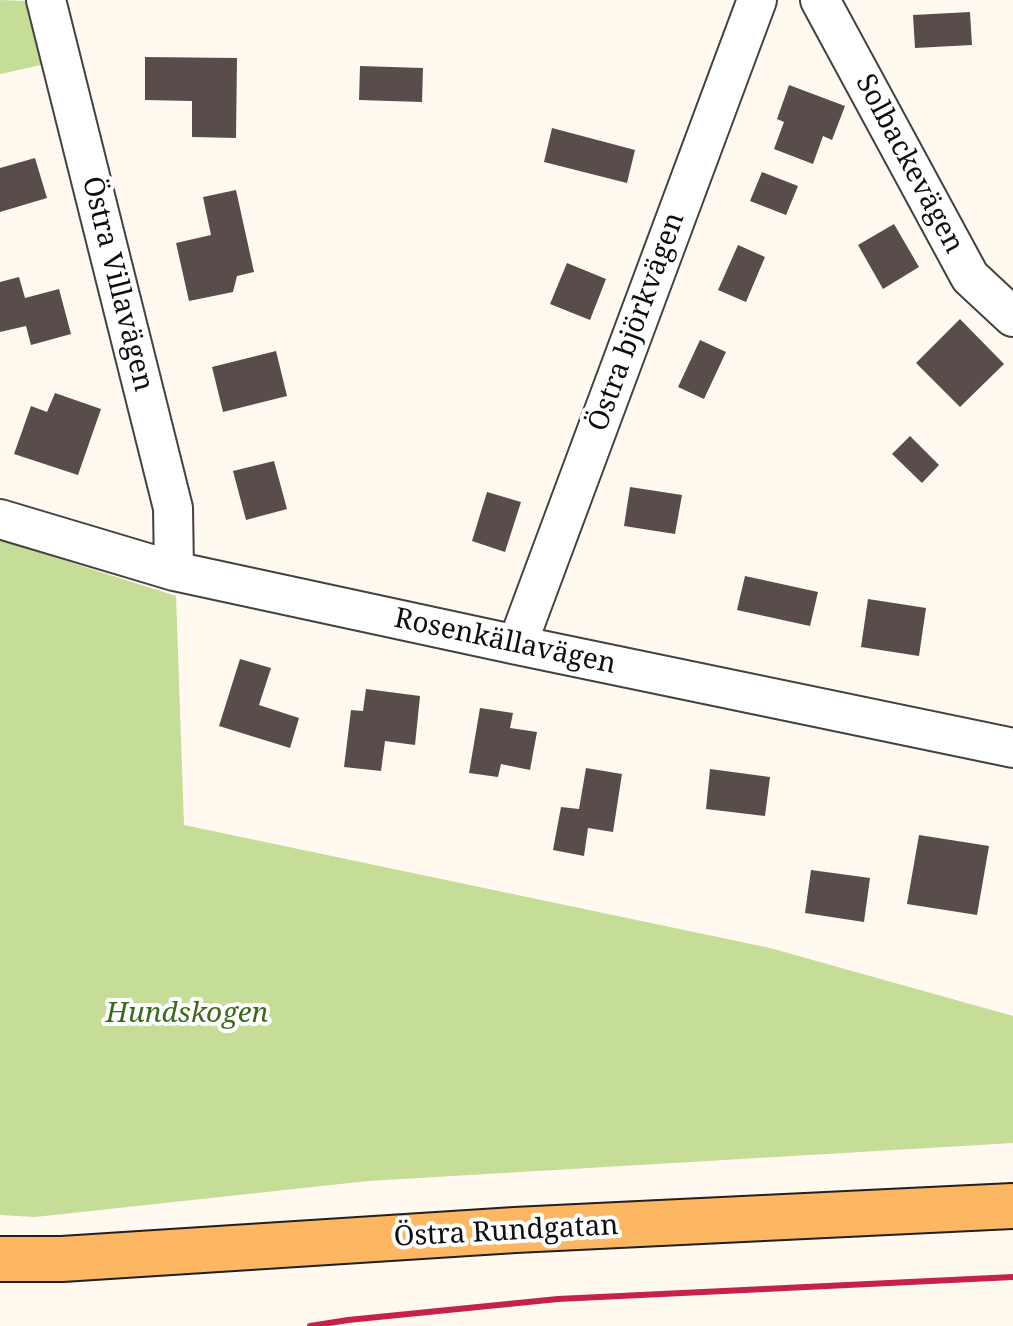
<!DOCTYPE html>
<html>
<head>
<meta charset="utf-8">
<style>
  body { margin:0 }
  canvas { display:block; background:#fff9f0 }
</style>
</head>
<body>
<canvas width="1013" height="1326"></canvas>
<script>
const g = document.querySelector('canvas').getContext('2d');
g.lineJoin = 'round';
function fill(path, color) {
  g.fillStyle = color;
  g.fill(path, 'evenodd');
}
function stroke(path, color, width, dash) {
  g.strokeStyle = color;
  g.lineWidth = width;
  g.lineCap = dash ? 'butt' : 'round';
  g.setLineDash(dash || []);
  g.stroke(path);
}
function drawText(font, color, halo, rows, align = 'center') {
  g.font = font + ' "Noto Serif",serif';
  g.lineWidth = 8;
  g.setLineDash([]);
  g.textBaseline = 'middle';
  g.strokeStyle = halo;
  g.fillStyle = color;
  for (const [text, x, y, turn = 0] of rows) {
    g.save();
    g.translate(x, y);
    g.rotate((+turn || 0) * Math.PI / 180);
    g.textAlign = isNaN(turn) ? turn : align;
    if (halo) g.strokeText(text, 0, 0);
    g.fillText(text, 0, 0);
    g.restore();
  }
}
fill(new Path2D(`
  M 0,0 L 27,1 L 41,65 L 0,74 Z
  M 0,540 L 176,596 L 184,825 L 770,948 L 1013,1016 L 1013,1143 L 368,1181 L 35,1217 L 0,1215 Z`), '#c5dd97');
fill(new Path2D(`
  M 970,12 L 972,45 L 915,48 L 913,15 Z
  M 145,57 L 237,58 L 236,138 L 192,137 L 192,101 L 145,100 Z
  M 360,66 L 423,68 L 422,102 L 359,100 Z
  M 789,85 L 845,106 L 832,140 L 823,136 L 813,164 L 774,149 L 784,122 L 777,119 Z
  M 552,128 L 635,150 L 627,183 L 544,162 Z
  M 35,158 L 47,198 L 0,212 L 0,168 Z
  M 762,172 L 798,186 L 786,215 L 750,201 Z
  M 236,190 L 254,272 L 237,276 L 233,292 L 189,301 L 176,243 L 211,235 L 203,197 Z
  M 894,224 L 919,267 L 883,289 L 858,245 Z
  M 738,245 L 765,257 L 746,302 L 718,290 Z
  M 567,263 L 606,279 L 590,320 L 550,304 Z
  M 19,277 L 25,298 L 59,289 L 71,334 L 31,345 L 26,326 L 0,332 L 0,282 Z
  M 960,319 L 1004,364 L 960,407 L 916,363 Z
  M 700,340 L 726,352 L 704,399 L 678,387 Z
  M 276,351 L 287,396 L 223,412 L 212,367 Z
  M 55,393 L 101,409 L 78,475 L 14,454 L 31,406 L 47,412 Z
  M 910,436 L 939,465 L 922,483 L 892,454 Z
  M 274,461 L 287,509 L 246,520 L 233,471 Z
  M 630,487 L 682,495 L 675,534 L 624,526 Z
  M 487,492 L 521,502 L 505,552 L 472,541 Z
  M 745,576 L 818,592 L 810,626 L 737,610 Z
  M 868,599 L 926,608 L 919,656 L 861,647 Z
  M 240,659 L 271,668 L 259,705 L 299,718 L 290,748 L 219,726 Z
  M 366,689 L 420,696 L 415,745 L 385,741 L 381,771 L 344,767 L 351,710 L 363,711 Z
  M 480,708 L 513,713 L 510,728 L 537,732 L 530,770 L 501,764 L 498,777 L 469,773 Z
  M 586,768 L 622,774 L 613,832 L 588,828 L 584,856 L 553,850 L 561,807 L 579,809 Z
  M 710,769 L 770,777 L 765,816 L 706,809 Z
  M 919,835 L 989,846 L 977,915 L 907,904 Z
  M 811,870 L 870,878 L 864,922 L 805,913 Z`), '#584d4a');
const minor = new Path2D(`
  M 46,0 L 173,508 L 174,571
  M 820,0 L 970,277 L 1013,317
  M 0,519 L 174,571 L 517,645 L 1013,748
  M 517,645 L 757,0`);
const major = new Path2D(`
  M 0,1259 L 62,1259 L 515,1230 L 1013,1206`);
stroke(minor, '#424242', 42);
stroke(major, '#202020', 48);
stroke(minor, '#fff', 38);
stroke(major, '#fdb662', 44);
stroke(new Path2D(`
  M 310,1326 L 348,1320 L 558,1299 L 1013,1277`), '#c5214b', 6);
drawText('28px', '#0f0f0f', '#fff', [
  ["Solbackevägen",909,164,62],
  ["Östra Villavägen",117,284,76],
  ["Östra björkvägen",637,322,-70],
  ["Rosenkällavägen",505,642,12],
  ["Östra Rundgatan",506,1232,-3]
]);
drawText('italic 28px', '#3c691c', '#fff', [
  ["Hundskogen",187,1014]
]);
</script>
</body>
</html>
